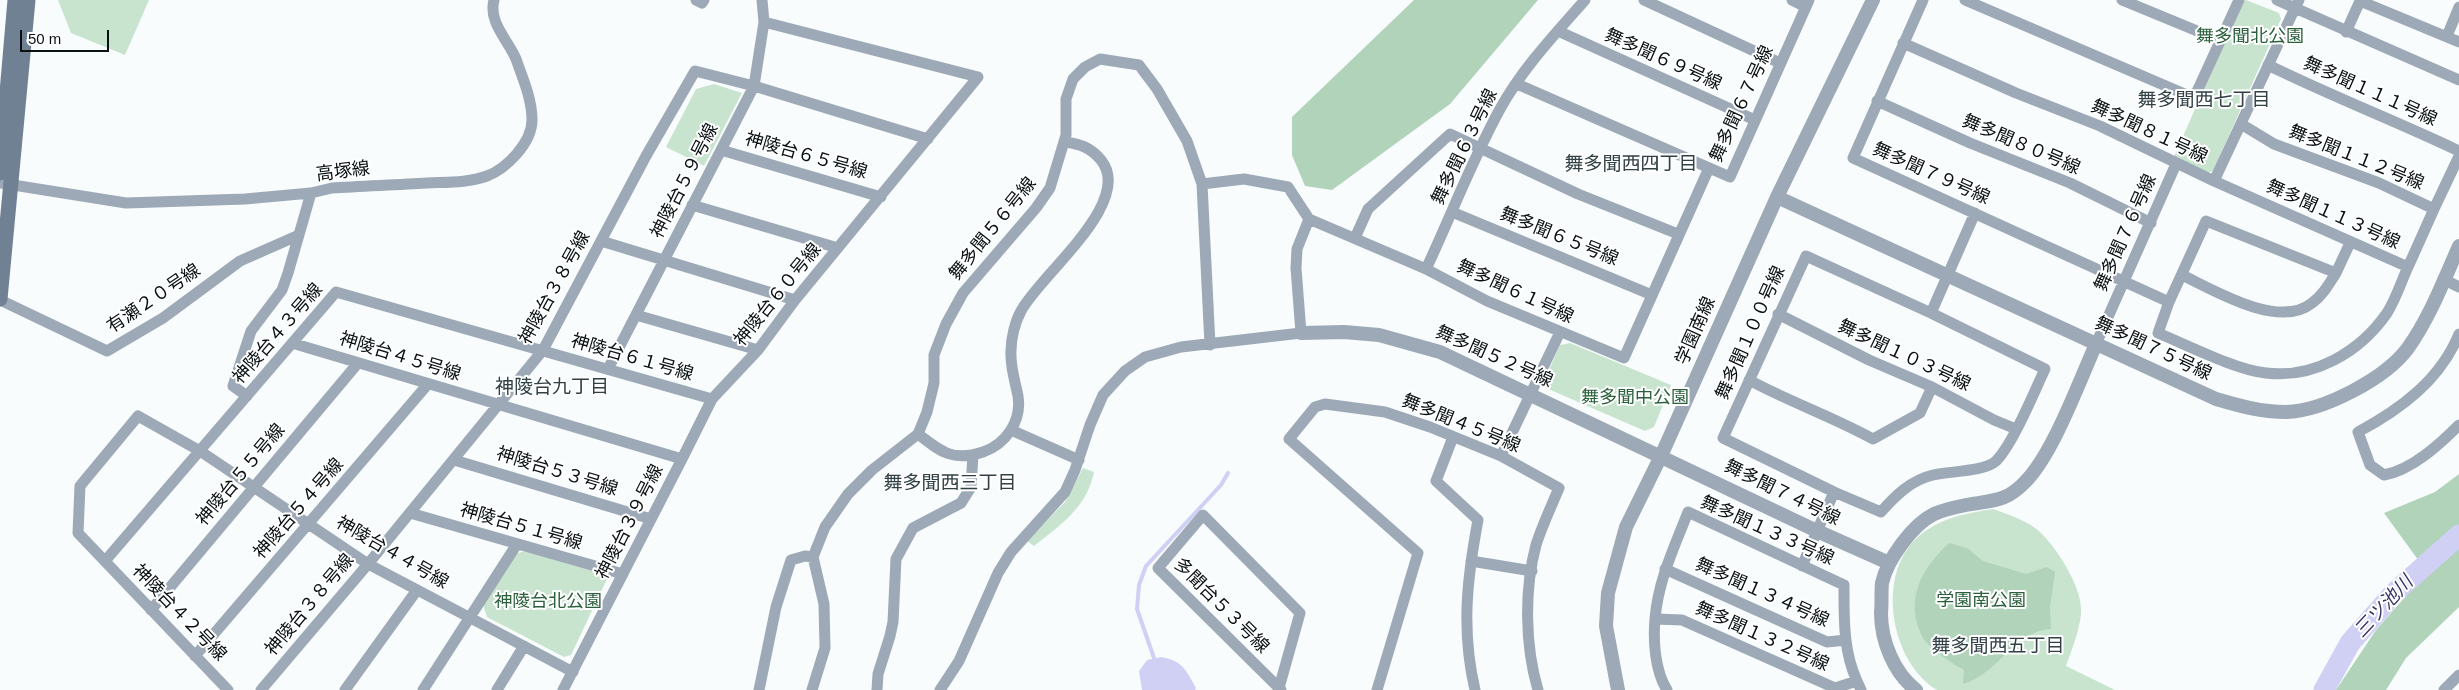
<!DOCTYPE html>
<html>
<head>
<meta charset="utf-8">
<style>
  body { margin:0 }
  #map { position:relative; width:2459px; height:690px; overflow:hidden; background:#f8fcfd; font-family:Arial,sans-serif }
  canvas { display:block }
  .scale { position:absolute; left:20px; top:30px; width:89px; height:22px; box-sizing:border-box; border:2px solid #0a1113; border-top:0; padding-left:6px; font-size:15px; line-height:18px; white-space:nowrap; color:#0a1113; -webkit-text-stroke:4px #fff; paint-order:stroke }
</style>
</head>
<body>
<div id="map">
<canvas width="2459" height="690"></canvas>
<div class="scale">50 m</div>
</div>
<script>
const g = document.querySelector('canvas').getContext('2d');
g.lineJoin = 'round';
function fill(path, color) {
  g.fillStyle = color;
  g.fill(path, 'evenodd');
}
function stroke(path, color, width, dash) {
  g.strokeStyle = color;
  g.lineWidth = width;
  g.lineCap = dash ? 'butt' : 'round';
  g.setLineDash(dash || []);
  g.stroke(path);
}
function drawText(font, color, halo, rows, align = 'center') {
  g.font = font + ' Arial,"Noto Sans JP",sans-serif';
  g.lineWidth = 4;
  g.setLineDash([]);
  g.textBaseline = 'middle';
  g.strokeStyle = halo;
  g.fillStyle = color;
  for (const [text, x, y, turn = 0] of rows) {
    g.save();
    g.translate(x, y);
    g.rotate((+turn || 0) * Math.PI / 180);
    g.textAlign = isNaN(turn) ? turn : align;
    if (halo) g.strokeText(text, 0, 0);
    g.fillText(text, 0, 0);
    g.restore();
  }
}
fill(new Path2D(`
  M 58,0 L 149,0 L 125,55 L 71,33 Z
  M 2246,0 L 2279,13 L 2281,19 L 2213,171 L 2206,173 L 2173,159 L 2242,2 Z
  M 714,84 L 742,93 L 704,166 L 666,147 L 696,89 Z
  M 1570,343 L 1671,385 L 1654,427 L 1645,431 L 1546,388 L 1544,381 L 1560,345 Z
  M 1083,468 L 1094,472 C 1087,507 1061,525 1034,546 L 1027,541 L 1065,502 Z
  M 1993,509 C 2009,515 2029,521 2041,533 C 2059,551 2083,589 2081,614 C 2079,632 2072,649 2066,666 L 2115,690 L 1937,690 C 1890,662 1875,573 1919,536 C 1940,518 1967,513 1993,509 Z
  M 525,551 L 603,574 L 607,579 L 571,655 L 564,657 L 487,617 L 483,605 L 515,554 Z`), '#c8e4ce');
fill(new Path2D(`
  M 1414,0 L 1538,0 L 1450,104 L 1332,190 L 1305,186 L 1292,155 L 1292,117 Z
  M 2459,474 L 2459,607 L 2406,658 L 2386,690 L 2336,690 L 2376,630 L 2427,572 L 2384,513 L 2435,492 Z
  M 1949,543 L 1967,548 L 1983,561 L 2026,574 L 2047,567 L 2055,572 L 2050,607 L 2051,629 C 2015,630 1997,675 1963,684 L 1964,670 C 1953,664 1928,648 1922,636 C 1904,599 1922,568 1949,543 Z`), '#b1d3b9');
fill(new Path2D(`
  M 1161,657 C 1183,661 1186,670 1196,688 L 1195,690 L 1142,690 L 1139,671 L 1147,660 Z`), '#d0d0f5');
stroke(new Path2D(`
  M 1154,658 L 1137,609 L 1139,585 L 1146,566 L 1221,485 L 1228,473`), '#d0d0f5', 4);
stroke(new Path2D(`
  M 2324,690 L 2350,643 L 2394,593 L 2459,535`), '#d0d0f5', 21);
stroke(new Path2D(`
  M 696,0 L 702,3 L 704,0
  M 1644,0 L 1780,63
  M 1792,0 L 1806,7
  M 1923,0 L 1853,158 L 2169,302 L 2158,333 C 2187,345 2236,370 2266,373 C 2314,379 2360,352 2387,313 C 2396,299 2401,282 2408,267
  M 1965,0 L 2194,98 L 2239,0
  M 2122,0 L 2219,40
  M 2299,0 L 2295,8 L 2459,80
  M 1558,31 L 1755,120
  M 2346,32 L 2360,1 L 2459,42
  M 2447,36 L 2459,7
  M 1903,43 L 2016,93 L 2100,126 L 2214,181 L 2295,8 L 2277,0
  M 2268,65 C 2331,96 2396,121 2459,151
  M 1517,84 L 1730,177 L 1809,0
  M 1877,101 L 1970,143 L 2070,183 L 2151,223
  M 2241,124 L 2274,144 L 2379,183 L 2434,209 L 2459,156
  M 721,150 L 881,197
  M 2214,181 L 2408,267 L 2434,209
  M 0,183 L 126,203 L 245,199 L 311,193 L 332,188 C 363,186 395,185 427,183 C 446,182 468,183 487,176 C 506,169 532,143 532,120 C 532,99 523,79 516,59 C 508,40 488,22 494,0
  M 1202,184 L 1244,179 L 1288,187 L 1309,219
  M 692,205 L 838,248
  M 1452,212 L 1652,295
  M 1355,238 L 1368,209 L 1450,134 L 1578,194 L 1678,234
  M 601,241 L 795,300
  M 1426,269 C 1451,216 1472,160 1500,109 C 1522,69 1555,34 1585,0
  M 2182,275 C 2214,290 2279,330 2312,303 C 2323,295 2329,284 2336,273
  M 2443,279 L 2459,287
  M 0,300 L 107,351 L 163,318 L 240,261 L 299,235
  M 2169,302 L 2206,221 L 2336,273 L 2350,243
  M 1778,314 L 1869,360 L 1932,387 L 1994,420 L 2016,429
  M 636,315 L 758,350
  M 2459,334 C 2440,380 2401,409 2358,432 L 2370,465 L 2384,475 C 2412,470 2440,444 2459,425
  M 292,343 L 682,459 L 563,690
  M 2096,344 L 2176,164
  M 608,369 L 754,86 L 764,22 L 762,0
  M 1749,380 C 1790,402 1833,417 1873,439 L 1920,413 L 1932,387
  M 247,396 L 233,386 L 251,331 L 282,290 L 288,273 L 311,193
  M 1011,430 L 1079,460
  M 918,434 C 941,452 953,462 983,452 C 1006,444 1022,421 1018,396 C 1015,381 1010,366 1011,351 C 1011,338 1015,322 1021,311 C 1040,275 1135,202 1101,160 C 1090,147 1080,144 1065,142
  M 1453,437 L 1436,481 L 1478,520 C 1467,579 1461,630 1475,690
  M 1501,456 L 1560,332
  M 682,459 L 712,399 L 758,350 L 795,300 L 978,77 L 764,22
  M 454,460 L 651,519
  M 1834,492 L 1881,512 C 1895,496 1911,480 1933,475 C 1950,471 1984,472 1996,461 C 2013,444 2034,392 2045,369 L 1931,313
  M 410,513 L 623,574
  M 105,561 L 336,292 L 712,399
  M 1471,561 L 1532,571
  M 1802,566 L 1834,492 L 1723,438 L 1806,256 L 1931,313 L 1975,213
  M 1665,569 L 1827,642 L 1846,640
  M 151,610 L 358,363
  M 1655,619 C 1658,581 1674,548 1688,512 L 1844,585 C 1844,618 1843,651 1857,681
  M 195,656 L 428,384
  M 228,690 L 78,533 L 80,486 L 138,416 L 200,451 L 368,564 L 573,672
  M 261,690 L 368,564 L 543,350 L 646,156 L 695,71 L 754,86 L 928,139
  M 345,690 L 417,590
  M 423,690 L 517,544
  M 497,690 L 524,646
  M 759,690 L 776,607 L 791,560 L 805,556 L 813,557
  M 812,690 L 825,648 L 824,604 L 813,557 L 825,527 L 848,494 L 872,470 L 918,434 L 927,412 L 934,383 L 934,355 L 946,324 L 963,293 L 1036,208 L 1050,188 L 1066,135 L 1066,99 L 1073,79 L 1085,67 L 1100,59 L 1139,65 L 1157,89 L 1187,141 L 1202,184 L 1210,345
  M 877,690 L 878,674 L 890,636 L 893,622 L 896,559 L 913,528 L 961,503 L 971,487 L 973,455
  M 940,690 L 959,661 L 998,573 L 1011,552 L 1065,492 L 1075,470 L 1090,425 L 1103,395 L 1125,371 L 1145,357 L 1181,347 L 1301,333 L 1296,268 L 1297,249 L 1309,219 L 1426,269 L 1487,301 L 1624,358 L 1709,168
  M 1279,690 L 1279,688 L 1300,613 L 1203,515 L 1158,568 L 1279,688 L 1281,690
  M 1377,690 L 1418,553 L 1289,439 L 1315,407 L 1325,404 L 1385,412 L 1430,427 L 1501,456 L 1559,488 C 1551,507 1542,526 1536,545 C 1524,590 1525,646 1538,690
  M 1667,690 C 1655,671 1653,641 1655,619 L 1682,620 L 1835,688 L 1857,681 L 1861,690
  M 2444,690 L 2459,675`), '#9da9b6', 11);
stroke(new Path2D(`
  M 1777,197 L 2216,399 C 2240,406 2261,412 2286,412 C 2324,411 2386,378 2408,348 C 2430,317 2444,280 2459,246
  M 1301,333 L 1344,332 L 1379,335 L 1440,352 L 1817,531 L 1889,563
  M 1618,690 L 1606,626 L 1608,593 L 1626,527 L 1661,456 L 1777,197 L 1873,0
  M 1916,690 C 1894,673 1881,641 1881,613 C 1882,603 1881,592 1882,583 C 1887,560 1912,525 1934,514 C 1943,510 1956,507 1966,505 C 1992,500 2005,503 2025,482 C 2053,454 2079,382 2096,344`), '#9da9b6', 14);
stroke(new Path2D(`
  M 0,173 L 15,0
  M 0,299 L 28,0`), '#708194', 15);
drawText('18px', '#2c603d', '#fff', [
  ["舞多聞北公園",2250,37],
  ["舞多聞中公園",1635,398],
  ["学園南公園",1981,601],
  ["神陵台北公園",548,602]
]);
drawText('18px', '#0a1113', '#fff', [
  ["舞多聞６９号線",1663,60,24],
  ["舞多聞１１１号線",2370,92,24],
  ["舞多聞６７号線",1742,104,-65],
  ["舞多聞８１号線",2149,132,25],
  ["舞多聞８０号線",2021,145,23],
  ["舞多聞６３号線",1465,147,-64],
  ["神陵台６５号線",806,156,16],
  ["舞多聞１１２号線",2356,158,22],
  ["高塚線",343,172,-7],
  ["舞多聞７９号線",1931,174,24],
  ["神陵台５９号線",685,181,-63],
  ["舞多聞１１３号線",2333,215,24],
  ["舞多聞５６号線",993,229,-51],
  ["舞多聞７６号線",2126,233,-66],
  ["舞多聞６５号線",1559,237,22],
  ["神陵台３８号線",555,288,-61],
  ["舞多聞６１号線",1515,292,25],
  ["神陵台６０号線",778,295,-51],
  ["有瀬２０号線",154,299,-34],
  ["学園南線",1696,331,-66],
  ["舞多聞１００号線",1751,333,-66],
  ["神陵台４３号線",278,334,-49],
  ["舞多聞７５号線",2153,349,25],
  ["舞多聞１０３号線",1904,356,25],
  ["神陵台４５号線",400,357,17],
  ["舞多聞５２号線",1494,357,24],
  ["神陵台６１号線",632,358,16],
  ["舞多聞４５号線",1461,424,22],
  ["神陵台５３号線",557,472,17],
  ["神陵台５５号線",241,475,-50],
  ["舞多聞７４号線",1782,493,26],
  ["神陵台５４号線",299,509,-49],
  ["神陵台３９号線",630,522,-63],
  ["神陵台５１号線",521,527,16],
  ["舞多聞１３３号線",1767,531,24],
  ["神陵台４４号線",392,553,30],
  ["舞多聞１３４号線",1762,593,24],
  ["神陵台３８号線",310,605,-50],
  ["多聞台５３号線",1221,606,45],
  ["神陵台４２号線",179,613,46],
  ["舞多聞１３２号線",1762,637,24]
]);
drawText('19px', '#314146', '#fff', [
  ["舞多聞西七丁目",2204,101],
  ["舞多聞西四丁目",1631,165],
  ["神陵台九丁目",552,388],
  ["舞多聞西三丁目",950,484],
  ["舞多聞西五丁目",1998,647]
]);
drawText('italic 19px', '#383464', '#fff', [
  ["三ツ池川",2384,607,-47]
]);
</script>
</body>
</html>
